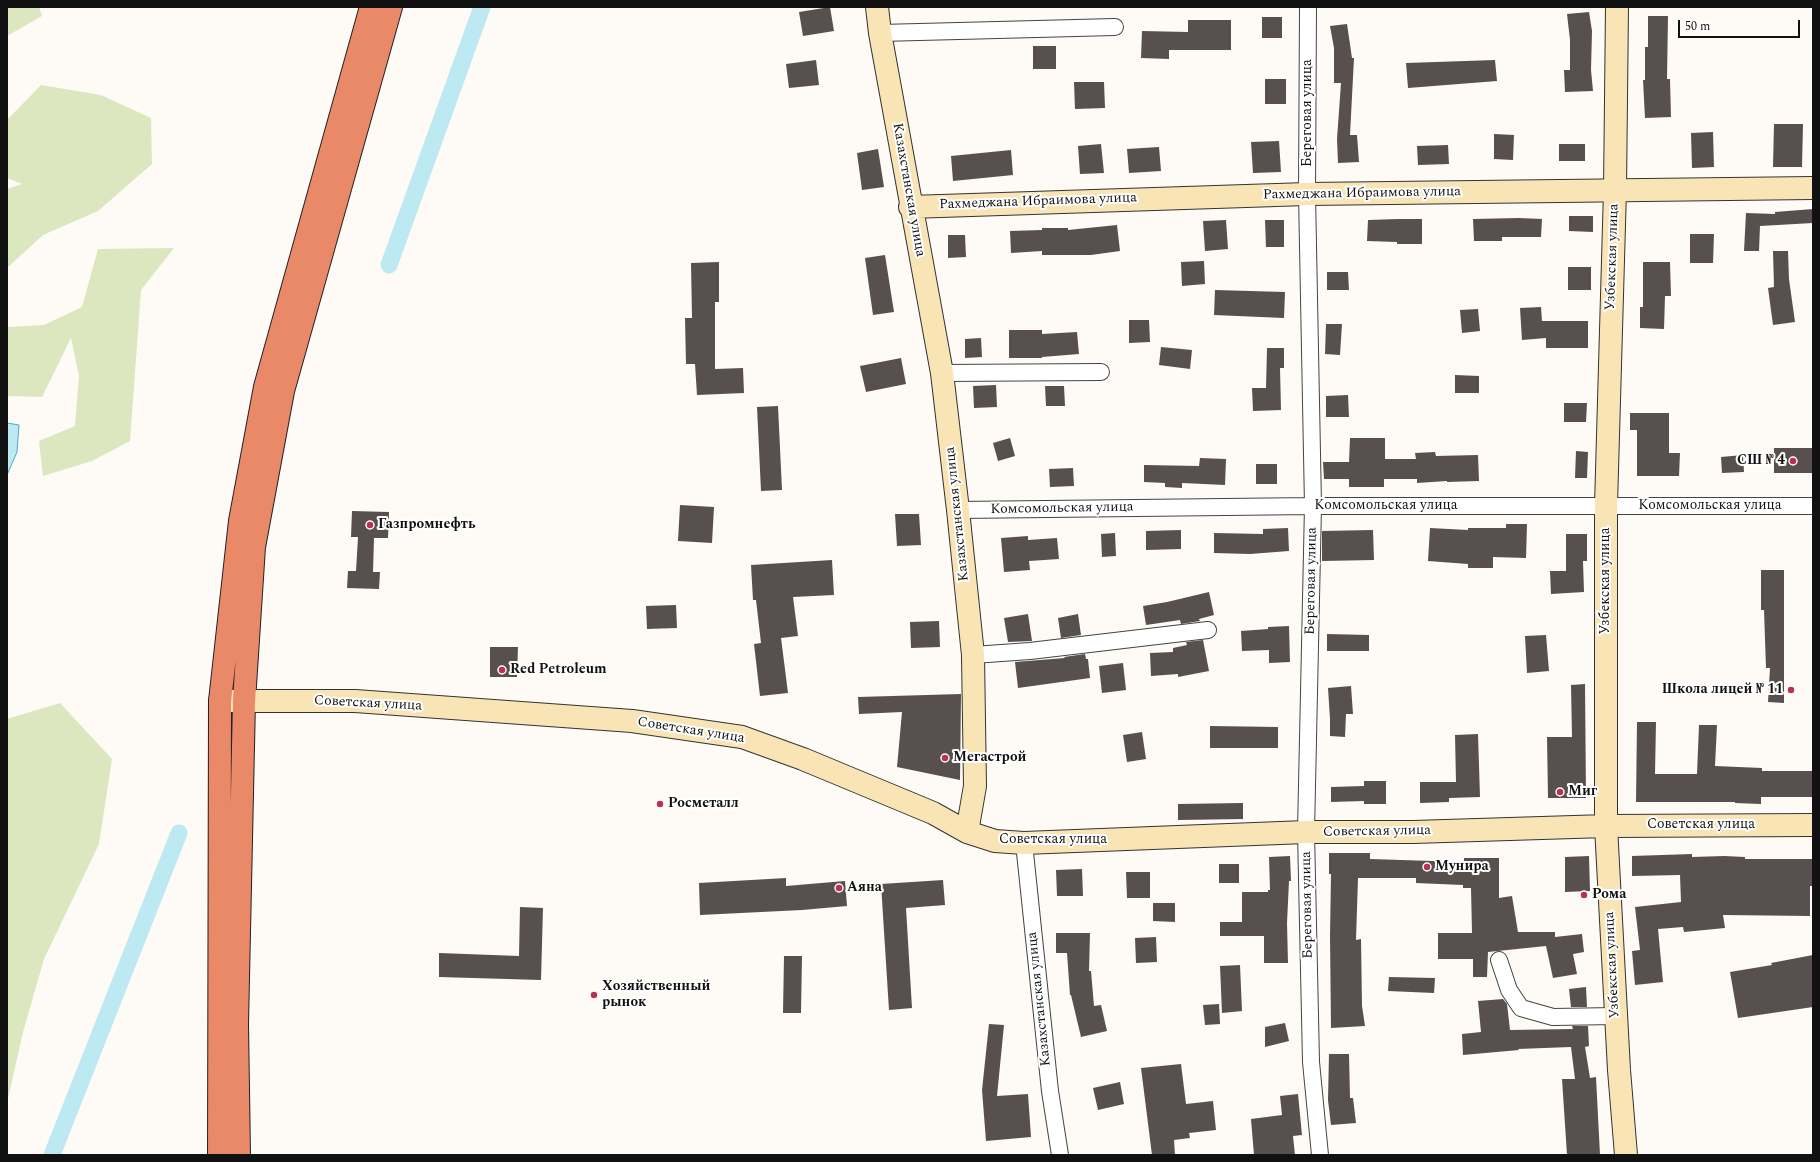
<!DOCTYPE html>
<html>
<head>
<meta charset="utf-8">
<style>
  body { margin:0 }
  #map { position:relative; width:1820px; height:1162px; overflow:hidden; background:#fefaf5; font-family:Spectral,serif }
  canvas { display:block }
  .frame { position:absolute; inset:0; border:8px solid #111; pointer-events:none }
  .scale { position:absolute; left:1678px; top:20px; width:122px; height:18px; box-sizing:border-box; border:2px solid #111; border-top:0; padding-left:5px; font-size:12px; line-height:14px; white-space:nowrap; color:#111; -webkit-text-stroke:3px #fff; paint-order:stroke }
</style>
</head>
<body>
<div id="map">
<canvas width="1820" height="1162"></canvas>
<div class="frame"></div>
<div class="scale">50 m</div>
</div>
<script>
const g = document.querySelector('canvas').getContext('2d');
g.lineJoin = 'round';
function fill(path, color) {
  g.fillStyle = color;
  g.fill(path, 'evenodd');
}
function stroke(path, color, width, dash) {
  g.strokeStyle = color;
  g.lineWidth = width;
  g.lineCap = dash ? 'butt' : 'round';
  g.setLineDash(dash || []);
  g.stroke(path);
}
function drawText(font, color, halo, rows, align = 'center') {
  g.font = font + ' Spectral,serif';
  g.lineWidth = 4;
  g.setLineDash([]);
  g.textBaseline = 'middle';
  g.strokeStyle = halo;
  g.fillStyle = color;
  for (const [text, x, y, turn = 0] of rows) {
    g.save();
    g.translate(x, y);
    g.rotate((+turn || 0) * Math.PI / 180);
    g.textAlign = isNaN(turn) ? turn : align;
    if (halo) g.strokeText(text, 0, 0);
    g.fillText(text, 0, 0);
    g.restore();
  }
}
fill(new Path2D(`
  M 7,7 L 39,7 L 42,16 L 7,36 Z
  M 41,85 L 101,95 L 151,118 L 152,164 L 98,211 L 43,235 L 7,268 L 7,189 L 22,184 L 7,178 L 7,120 Z
  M 174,248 L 141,290 L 130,441 L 92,461 L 43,476 L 39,441 L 75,426 L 79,376 L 71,338 L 42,397 L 7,396 L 7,327 L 44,325 L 82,307 L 98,249 Z
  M 60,703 L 112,759 L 99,844 L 44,959 L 23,1032 L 7,1103 L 7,719 Z`), '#dce7c0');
const water = new Path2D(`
  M 7,423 L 19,425 L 17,452 L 7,475 Z`);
fill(water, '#bde9f2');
stroke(water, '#4aabc3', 1);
stroke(new Path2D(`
  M 389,265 L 482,7
  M 52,1155 L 179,833`), '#bde9f2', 17);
fill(new Path2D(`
  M 830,7 L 834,31 L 803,36 L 799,12 Z
  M 1589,12 L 1592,31 L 1591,70 L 1593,91 L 1565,92 L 1564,70 L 1570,70 L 1570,40 L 1567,14 Z
  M 1648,16 L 1668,16 L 1667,79 L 1670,79 L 1671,117 L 1645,118 L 1643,80 L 1645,80 L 1645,47 L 1648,47 Z
  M 1262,17 L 1282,17 L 1282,38 L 1262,38 Z
  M 1188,20 L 1231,20 L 1231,50 L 1169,50 L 1169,59 L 1141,58 L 1142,31 L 1188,32 Z
  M 1347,24 L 1352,58 L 1354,58 L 1350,135 L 1357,135 L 1359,162 L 1338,163 L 1337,139 L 1341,83 L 1334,83 L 1334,48 L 1330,26 Z
  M 1033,46 L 1056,46 L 1056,69 L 1033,69 Z
  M 816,60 L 819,85 L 789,88 L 786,64 Z
  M 1495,60 L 1497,81 L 1408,88 L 1406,63 Z
  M 1265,79 L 1286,79 L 1286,104 L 1265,104 Z
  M 1074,82 L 1104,82 L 1105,108 L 1075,109 Z
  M 1774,124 L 1803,124 L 1802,167 L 1773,167 Z
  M 1713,132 L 1714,167 L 1692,168 L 1691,133 Z
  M 1494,134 L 1514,135 L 1513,160 L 1494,159 Z
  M 1279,141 L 1281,172 L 1253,173 L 1251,142 Z
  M 1101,144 L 1104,173 L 1080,174 L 1078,146 Z
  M 1559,144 L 1585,144 L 1585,161 L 1559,161 Z
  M 1448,145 L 1449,164 L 1418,165 L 1417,146 Z
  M 1159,147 L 1161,171 L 1129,173 L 1127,149 Z
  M 878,149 L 884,187 L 862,190 L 857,153 Z
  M 1011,150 L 1013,175 L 953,181 L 951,156 Z
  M 1813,209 L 1813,223 L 1760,226 L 1759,251 L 1744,251 L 1746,213 L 1775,214 L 1775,212 Z
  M 1569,216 L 1593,216 L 1593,232 L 1569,231 Z
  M 1519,218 L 1542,219 L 1541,237 L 1502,237 L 1502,241 L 1474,241 L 1473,219 Z
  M 1398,219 L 1422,219 L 1422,244 L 1397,244 L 1397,242 L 1367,241 L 1368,220 Z
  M 1226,220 L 1228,249 L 1205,251 L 1203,221 Z
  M 1265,220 L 1284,220 L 1284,247 L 1266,247 Z
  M 1117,225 L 1120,251 L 1091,255 L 1042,255 L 1042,251 L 1011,253 L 1010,231 L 1042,230 L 1042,228 L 1068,228 L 1068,230 Z
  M 1690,234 L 1714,234 L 1713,263 L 1690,263 Z
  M 948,235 L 965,235 L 966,257 L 948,258 Z
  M 1773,251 L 1788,251 L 1789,279 L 1795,322 L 1773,325 L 1768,288 L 1774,287 Z
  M 885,255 L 894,312 L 873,315 L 865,258 Z
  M 1204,261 L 1205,284 L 1182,286 L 1181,262 Z
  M 719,262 L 719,302 L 715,302 L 715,369 L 743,368 L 744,393 L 697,395 L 695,364 L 686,364 L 685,318 L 692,318 L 691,263 Z
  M 1643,262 L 1670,262 L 1671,296 L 1665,296 L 1664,329 L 1640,328 L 1640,307 L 1643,307 Z
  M 1568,267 L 1591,267 L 1591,290 L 1568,290 Z
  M 1327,272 L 1348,272 L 1349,290 L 1327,290 Z
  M 1215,290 L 1285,292 L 1284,318 L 1214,315 Z
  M 1541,307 L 1542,321 L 1588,321 L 1588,348 L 1546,348 L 1546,338 L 1522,340 L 1520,308 Z
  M 1478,309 L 1480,331 L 1462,333 L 1460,310 Z
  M 1129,320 L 1149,320 L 1150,342 L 1129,343 Z
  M 1326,324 L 1342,324 L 1340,355 L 1325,354 Z
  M 1009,330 L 1042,330 L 1042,334 L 1077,332 L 1079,354 L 1042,357 L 1042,358 L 1009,358 Z
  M 981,338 L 982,357 L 965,358 L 965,339 Z
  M 1161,347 L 1192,350 L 1190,369 L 1159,365 Z
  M 1267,348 L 1284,348 L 1284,368 L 1280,368 L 1281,410 L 1253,411 L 1252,388 L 1266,388 Z
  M 901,358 L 906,384 L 866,392 L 860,366 Z
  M 1455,375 L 1479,376 L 1479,393 L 1455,393 Z
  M 996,385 L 997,407 L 974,408 L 973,386 Z
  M 1045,386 L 1064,386 L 1065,406 L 1046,406 Z
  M 1348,395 L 1349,417 L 1326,417 L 1326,396 Z
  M 1564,403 L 1587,403 L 1586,422 L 1564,422 Z
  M 778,406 L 782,490 L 761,491 L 757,407 Z
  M 1630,413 L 1669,413 L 1669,453 L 1680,453 L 1679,476 L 1637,476 L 1637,430 L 1630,430 Z
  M 1010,438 L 1015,456 L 998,461 L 993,443 Z
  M 1350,438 L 1385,438 L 1385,459 L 1416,459 L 1415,453 L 1435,452 L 1436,456 L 1478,455 L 1479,481 L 1447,482 L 1447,481 L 1417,483 L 1417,479 L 1384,479 L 1384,487 L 1349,487 L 1349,479 L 1324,479 L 1323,462 L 1349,462 Z
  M 1774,448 L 1813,448 L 1813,473 L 1774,473 Z
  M 1576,451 L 1588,452 L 1587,478 L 1575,478 Z
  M 1743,455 L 1744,472 L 1722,473 L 1721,457 Z
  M 1200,458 L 1226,459 L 1225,485 L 1182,483 L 1182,488 L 1165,487 L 1165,483 L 1144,482 L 1144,465 L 1199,466 Z
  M 1256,464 L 1277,464 L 1277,484 L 1256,484 Z
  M 1073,468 L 1074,486 L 1050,487 L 1049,469 Z
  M 680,505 L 714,507 L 712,543 L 678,541 Z
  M 352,511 L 389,512 L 388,538 L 374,538 L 373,572 L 380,572 L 379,589 L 347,588 L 348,571 L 356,571 L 358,537 L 351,537 Z
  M 895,514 L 919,514 L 921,545 L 897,546 Z
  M 1506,524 L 1527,524 L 1526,558 L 1493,557 L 1493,568 L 1468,568 L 1468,564 L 1428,561 L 1430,528 L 1468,530 L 1468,528 L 1506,528 Z
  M 1288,528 L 1289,551 L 1250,554 L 1214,553 L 1214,533 L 1263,534 L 1263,529 Z
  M 1181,530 L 1181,549 L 1146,550 L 1146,531 Z
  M 1373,530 L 1374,560 L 1322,561 L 1322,531 Z
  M 1115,533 L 1116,556 L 1102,557 L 1101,534 Z
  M 1566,534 L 1587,534 L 1587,561 L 1583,561 L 1584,592 L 1551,594 L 1550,571 L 1566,571 Z
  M 1028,536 L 1028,540 L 1057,538 L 1059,559 L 1029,561 L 1030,570 L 1004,572 L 1001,538 Z
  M 832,560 L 834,595 L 793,597 L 798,636 L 781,638 L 788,693 L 760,696 L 754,644 L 761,643 L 756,600 L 753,600 L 751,565 Z
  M 1761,570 L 1784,570 L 1784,703 L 1768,702 L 1770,668 L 1766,668 L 1764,610 L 1761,610 Z
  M 1209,592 L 1214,615 L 1199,619 L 1200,621 L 1181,624 L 1180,620 L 1146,625 L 1143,606 L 1167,602 Z
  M 676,605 L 677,628 L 647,629 L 646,606 Z
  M 1028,614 L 1032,641 L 1008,642 L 1004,618 Z
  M 1078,614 L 1081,635 L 1061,638 L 1058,618 Z
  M 939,621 L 940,647 L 911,648 L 910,622 Z
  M 1289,626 L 1290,662 L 1269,663 L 1269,650 L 1242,651 L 1241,631 L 1268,629 L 1268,627 Z
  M 1327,634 L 1369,635 L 1369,651 L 1327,651 Z
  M 1546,635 L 1549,671 L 1527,673 L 1525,636 Z
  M 1203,640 L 1209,671 L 1178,677 L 1178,674 L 1151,676 L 1150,653 L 1173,652 L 1173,648 L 1187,645 L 1186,642 Z
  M 490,647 L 518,647 L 517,677 L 490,677 Z
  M 1085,654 L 1086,659 L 1088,659 L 1090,678 L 1018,688 L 1015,662 L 1065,658 L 1064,657 Z
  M 1123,663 L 1126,690 L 1102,693 L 1099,666 Z
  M 1585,684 L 1586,798 L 1548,798 L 1547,737 L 1572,737 L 1571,685 Z
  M 1351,686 L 1353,714 L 1346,714 L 1345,737 L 1330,736 L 1330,719 L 1328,688 Z
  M 961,694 L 960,780 L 897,767 L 902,712 L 859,714 L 858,697 Z
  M 1637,722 L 1656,722 L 1655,774 L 1697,774 L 1699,725 L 1717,725 L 1715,766 L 1762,768 L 1762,771 L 1813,771 L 1813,797 L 1761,797 L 1761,804 L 1735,803 L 1735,802 L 1636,802 Z
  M 1210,726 L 1278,727 L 1278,748 L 1210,748 Z
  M 1142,732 L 1146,759 L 1127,762 L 1123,735 Z
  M 1478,734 L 1480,797 L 1449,798 L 1449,802 L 1420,803 L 1420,782 L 1456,782 L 1455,735 Z
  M 1364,781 L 1386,781 L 1386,804 L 1364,804 L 1364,801 L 1331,802 L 1331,787 L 1364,786 Z
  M 1243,803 L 1243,819 L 1178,820 L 1178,804 Z
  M 1329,853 L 1370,853 L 1370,859 L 1464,862 L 1464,858 L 1499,858 L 1499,898 L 1512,896 L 1518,932 L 1555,932 L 1555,937 L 1582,934 L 1584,952 L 1573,954 L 1577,974 L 1553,978 L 1546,946 L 1488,952 L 1487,977 L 1473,977 L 1473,959 L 1438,959 L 1438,933 L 1472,933 L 1471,888 L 1463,888 L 1463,885 L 1416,883 L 1416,878 L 1358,878 L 1356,940 L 1361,939 L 1362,1006 L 1365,1026 L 1331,1028 L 1330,936 L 1331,874 L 1329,874 Z
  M 1692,854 L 1692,857 L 1724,856 L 1745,857 L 1745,859 L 1813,859 L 1813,886 L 1810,886 L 1810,916 L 1723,915 L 1725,928 L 1684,932 L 1683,927 L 1658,929 L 1663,982 L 1635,985 L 1632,951 L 1640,950 L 1635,907 L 1681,902 L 1680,875 L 1632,876 L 1632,856 Z
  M 1290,856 L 1291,881 L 1289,881 L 1287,923 L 1288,963 L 1264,963 L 1264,936 L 1220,936 L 1220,922 L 1242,922 L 1242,892 L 1268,892 L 1268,890 L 1270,890 L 1269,857 Z
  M 1589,856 L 1590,891 L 1565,892 L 1565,857 Z
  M 1219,864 L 1239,864 L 1239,883 L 1219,883 Z
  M 1082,869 L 1083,896 L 1057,896 L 1056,870 Z
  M 1126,872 L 1150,872 L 1150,898 L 1127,898 Z
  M 786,878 L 786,886 L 845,881 L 847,906 L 802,910 L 700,915 L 699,883 Z
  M 943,880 L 945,905 L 906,908 L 912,1008 L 889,1010 L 881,884 Z
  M 1153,903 L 1175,903 L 1175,922 L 1153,921 Z
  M 520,907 L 543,908 L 541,980 L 439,977 L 439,953 L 519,956 Z
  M 1056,933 L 1090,933 L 1089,971 L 1091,971 L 1094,1006 L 1101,1005 L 1107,1031 L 1081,1037 L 1071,995 L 1070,995 L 1067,953 L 1056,953 Z
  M 1156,937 L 1157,962 L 1136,963 L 1135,938 Z
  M 1813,955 L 1813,1007 L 1738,1018 L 1730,972 L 1772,965 L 1771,963 Z
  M 784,956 L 802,956 L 801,1013 L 783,1013 Z
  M 1240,965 L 1242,1011 L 1222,1013 L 1220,966 Z
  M 1389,977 L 1435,978 L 1434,993 L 1388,991 Z
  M 1586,987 L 1587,1007 L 1571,1007 L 1569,989 Z
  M 1503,999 L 1507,1004 L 1510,1030 L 1573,1029 L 1572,1026 L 1588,1026 L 1589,1046 L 1585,1047 L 1590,1078 L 1596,1077 L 1600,1155 L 1567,1155 L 1562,1079 L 1575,1079 L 1571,1047 L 1518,1049 L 1519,1050 L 1463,1055 L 1462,1034 L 1481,1032 L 1478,1001 Z
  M 1219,1004 L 1220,1024 L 1205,1025 L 1203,1005 Z
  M 1285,1023 L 1289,1041 L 1265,1047 L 1265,1027 Z
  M 989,1024 L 1004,1025 L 997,1096 L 1028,1094 L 1031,1137 L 986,1141 L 982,1090 Z
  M 1329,1054 L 1349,1054 L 1350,1098 L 1353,1098 L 1356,1123 L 1331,1125 L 1328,1100 Z
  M 1181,1064 L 1186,1104 L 1213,1101 L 1216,1130 L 1189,1133 L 1190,1138 L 1174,1140 L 1175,1155 L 1152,1155 L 1141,1068 Z
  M 1120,1082 L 1124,1104 L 1098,1110 L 1093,1088 Z
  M 1298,1094 L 1302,1135 L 1293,1136 L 1295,1155 L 1254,1155 L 1251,1119 L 1282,1115 L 1280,1096 Z`), '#58504e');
const street = new Path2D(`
  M 1308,7 L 1307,194 L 1313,506 L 1306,832 L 1311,1062 L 1320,1155
  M 880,33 L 1115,27
  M 942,373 L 1101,372
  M 958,510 L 1313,506 L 1813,506
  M 973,655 L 1030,651 L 1208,630
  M 1024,843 L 1050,1091 L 1060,1155
  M 1499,960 L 1509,990 L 1521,1008 L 1553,1017 L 1616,1016`);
const secondary = new Path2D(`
  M 877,7 L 880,33 L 942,373 L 958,510 L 973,655 L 975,786 L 967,832
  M 1617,7 L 1615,190 L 1606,506 L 1606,826 L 1619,1070 L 1626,1155
  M 910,207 L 1307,194 L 1813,188
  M 220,701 L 355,701 L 632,721 L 742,737 L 803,759 L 933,813 L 967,832 L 995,841 L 1024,843 L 1306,832 L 1413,832 L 1606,826 L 1813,825`);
const highway = new Path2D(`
  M 219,1155 L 220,701 L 240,521 L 265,387 L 371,7
  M 239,1155 L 237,1024 L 244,701 L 254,547 L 283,391 L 391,7`);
stroke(street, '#444', 18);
stroke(secondary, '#333', 24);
stroke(highway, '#222', 24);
stroke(street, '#fff', 16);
stroke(secondary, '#f9e4b5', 22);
stroke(highway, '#e98968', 22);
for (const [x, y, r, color] of [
  [1793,461,4,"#b73253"],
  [370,525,4,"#b73253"],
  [502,670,4,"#b73253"],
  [1791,690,4,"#b73253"],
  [945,758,4,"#b73253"],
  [1560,792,4,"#b73253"],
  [660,804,4,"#b73253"],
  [1427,867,4,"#b73253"],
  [839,888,4,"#b73253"],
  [1584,895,4,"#b73253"],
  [594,995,4,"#b73253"]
]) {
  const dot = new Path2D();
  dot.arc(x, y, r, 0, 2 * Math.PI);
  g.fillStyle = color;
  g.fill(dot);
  stroke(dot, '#fff', 1.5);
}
drawText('14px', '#111', '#fff', [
  ["Береговая улица",1308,113,-90],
  ["Казахстанская улица",908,190,80],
  ["Рахмеджана Ибраимова улица",1362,194,-1],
  ["Рахмеджана Ибраимова улица",1038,202,-2],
  ["Узбекская улица",1613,257,-88],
  ["Комсомольская улица",1386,506],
  ["Комсомольская улица",1710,506],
  ["Комсомольская улица",1062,509,-1],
  ["Казахстанская улица",958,514,-96],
  ["Береговая улица",1312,581,-89],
  ["Узбекская улица",1606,581,-90],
  ["Советская улица",368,704,3],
  ["Советская улица",691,731,9],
  ["Советская улица",1701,825],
  ["Советская улица",1377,832,-1],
  ["Советская улица",1053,840],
  ["Береговая улица",1308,905,-91],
  ["Узбекская улица",1613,965,-93],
  ["Казахстанская улица",1040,999,-96]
]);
drawText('bold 14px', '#111', '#fff', [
  ["СШ № 4",1785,461,"right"],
  ["Газпромнефть",378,525],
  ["Red Petroleum",510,670],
  ["Школа лицей № 11",1783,690,"right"],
  ["Мегастрой",953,758],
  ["Миг",1568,792],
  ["Росметалл",668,804],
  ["Мунира",1435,867],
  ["Аяна",847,888],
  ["Рома",1592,895],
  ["Хозяйственный",602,987],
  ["рынок",602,1003]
], 'left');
</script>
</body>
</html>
